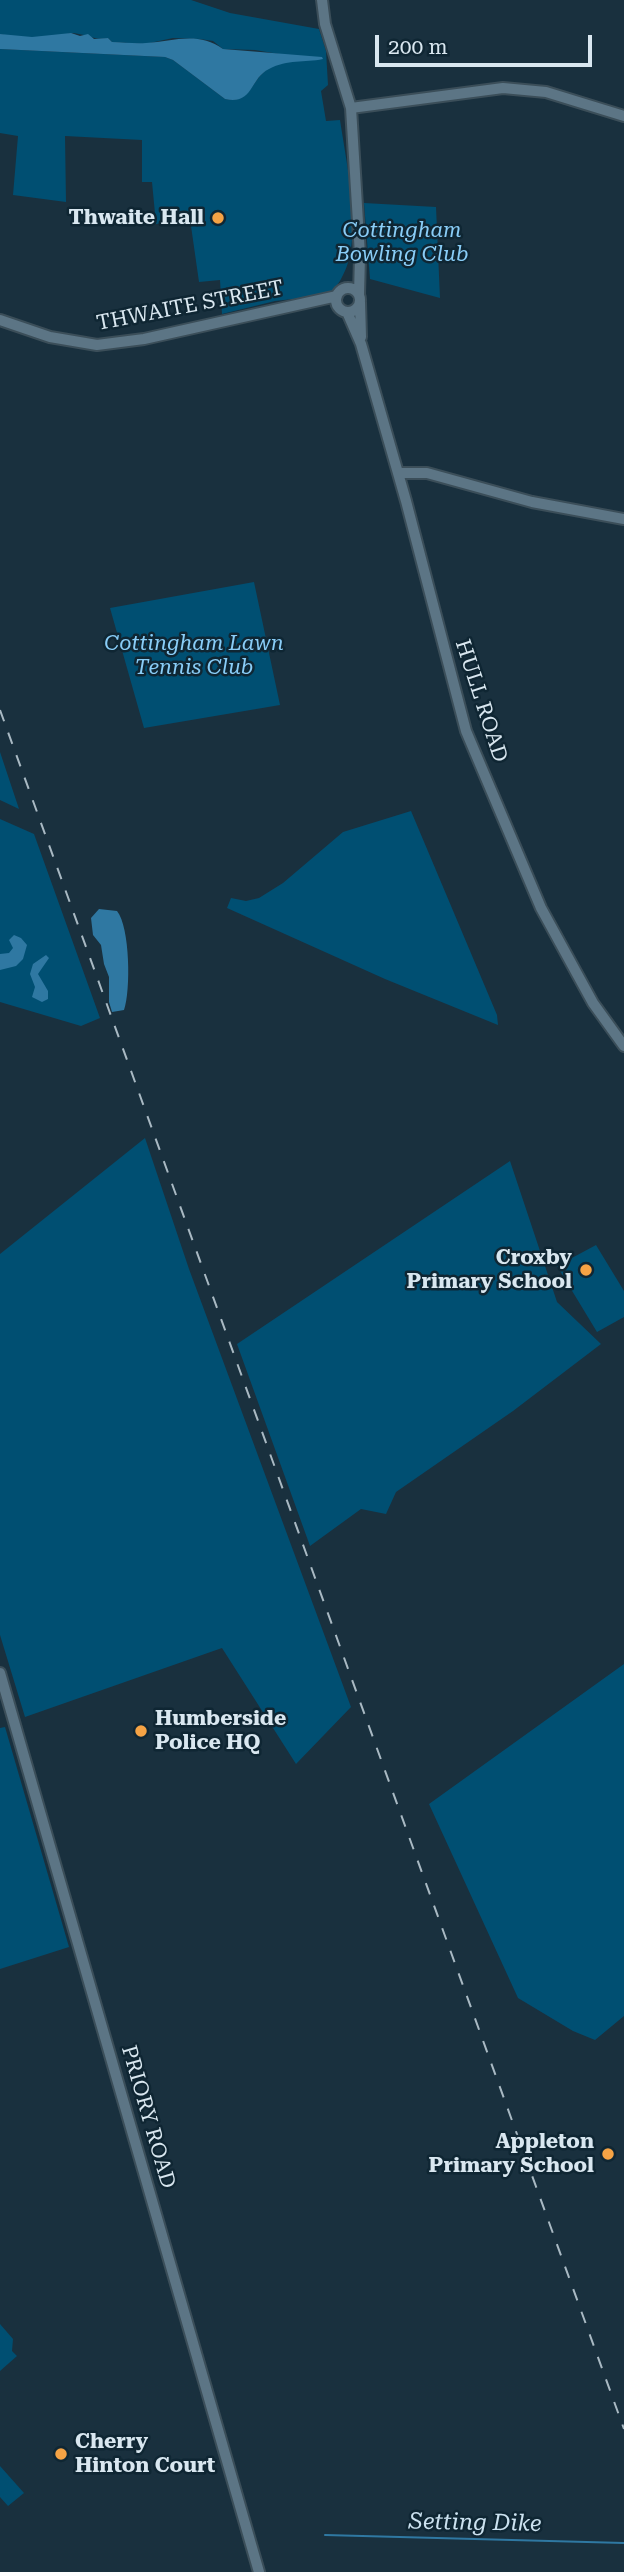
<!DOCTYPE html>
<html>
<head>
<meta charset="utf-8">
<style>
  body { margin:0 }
  #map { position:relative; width:624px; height:2572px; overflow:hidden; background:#19303e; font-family:"Roboto Serif",serif }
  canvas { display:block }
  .scale { position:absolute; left:375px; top:35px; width:217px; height:32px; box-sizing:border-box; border:4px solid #d9e7f0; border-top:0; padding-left:9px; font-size:21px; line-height:24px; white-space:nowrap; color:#d9e7f0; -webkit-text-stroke:5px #0f2633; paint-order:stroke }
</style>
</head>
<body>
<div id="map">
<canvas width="624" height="2572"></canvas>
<div class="scale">200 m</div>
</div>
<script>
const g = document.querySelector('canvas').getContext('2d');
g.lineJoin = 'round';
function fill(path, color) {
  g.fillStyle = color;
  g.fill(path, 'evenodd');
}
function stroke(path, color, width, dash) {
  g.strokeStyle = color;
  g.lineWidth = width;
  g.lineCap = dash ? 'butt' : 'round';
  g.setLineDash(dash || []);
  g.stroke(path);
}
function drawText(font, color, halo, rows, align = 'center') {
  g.font = font + ' "Roboto Serif",serif';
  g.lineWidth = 5;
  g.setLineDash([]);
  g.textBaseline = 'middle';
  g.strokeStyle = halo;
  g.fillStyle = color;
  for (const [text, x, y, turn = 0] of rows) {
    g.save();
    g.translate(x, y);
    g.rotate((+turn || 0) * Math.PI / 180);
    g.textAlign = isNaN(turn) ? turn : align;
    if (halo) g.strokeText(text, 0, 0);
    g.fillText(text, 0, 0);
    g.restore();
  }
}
fill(new Path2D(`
  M 0,0 L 191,0 L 230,13 L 319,29 L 326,51 L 328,85 L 321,91 L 326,121 L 340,120 C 346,161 364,241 342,277 C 339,284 333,289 329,295 L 275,301 L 222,314 L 220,280 L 199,282 L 190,219 L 156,224 L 152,182 L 142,182 L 142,140 L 65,136 L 66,202 L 13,195 L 18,136 L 0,133 L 0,49 L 165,57 L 173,60 L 225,99 C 248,104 250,85 263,73 C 270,66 278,61 285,55 L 255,50 L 223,49 L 213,41 L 200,39 L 173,38 L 145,44 L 112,42 L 108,38 C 94,41 84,33 71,33 C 70,33 61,36 60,36 C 42,39 18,39 0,34 Z
  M 364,203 L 436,207 L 440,298 L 370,279 Z
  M 254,582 L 280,705 L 144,728 L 110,608 Z
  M 0,752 L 19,809 L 0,800 Z
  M 411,811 L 497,1015 L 498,1025 L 385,979 L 227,908 L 231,898 L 246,901 L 259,898 L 283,883 L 343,832 Z
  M 0,819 L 34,834 L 100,1018 L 81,1026 L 0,1002 Z
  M 145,1138 L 189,1269 L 351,1707 L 296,1764 L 222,1648 L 25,1717 L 0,1635 L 0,1254 Z
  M 510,1161 L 557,1302 L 601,1344 L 513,1411 L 396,1492 L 386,1514 L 361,1509 L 310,1546 L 237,1344 Z
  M 596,1245 L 624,1291 L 624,1317 L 597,1332 L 557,1266 Z
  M 624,1664 L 624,2016 L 595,2040 L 573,2031 L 518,1998 L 429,1804 Z
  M 5,1727 L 69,1947 L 0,1969 L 0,1728 Z
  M 0,2324 L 13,2339 L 12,2351 L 17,2356 L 0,2371 Z
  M 0,2466 L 24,2493 L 8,2506 L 0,2497 Z`), '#004f72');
fill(new Path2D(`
  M 71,33 L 80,36 L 88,34 L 94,39 L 108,38 L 112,42 C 123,42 135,44 146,43 C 173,41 199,31 223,49 L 322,57 L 323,59 C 304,63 288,59 269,69 C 249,79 254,105 225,99 L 173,60 L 165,57 L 0,49 L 0,34 L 32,37 Z
  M 99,909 L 117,911 C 130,927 131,991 124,1010 L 112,1012 L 109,1002 L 109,977 L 104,964 L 101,945 L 93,935 L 91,918 Z
  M 14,935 L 21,938 L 27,945 L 23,959 L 16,966 L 0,970 L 0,954 L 9,953 L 13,948 L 9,940 Z
  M 46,955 L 49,958 L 38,974 L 48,991 L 48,999 L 42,1002 L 32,997 L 35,987 L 30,974 L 33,964 Z`), '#2f78a2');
stroke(new Path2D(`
  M 325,2535 L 624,2543`), '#2f78a2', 2);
const secondary = new Path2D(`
  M 322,0 L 325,24 L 351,108 L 360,255 L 359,295
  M 351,108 L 503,88 L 546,92 L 624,116
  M336 300a12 12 0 1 1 24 0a12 12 0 1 1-24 0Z
  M 360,302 L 361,337
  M 347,312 L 361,344 L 406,501 L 466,731 L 541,908 L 593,1003 L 624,1046
  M 0,320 L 50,337 L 97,345 L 144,339 L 337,296
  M 398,473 L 427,473 L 532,502 L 624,519
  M 0,1673 L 259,2572`);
stroke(secondary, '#3b4e59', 14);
stroke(secondary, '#5c7585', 10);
stroke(new Path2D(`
  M 0,710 L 624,2429`), '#a9b9c3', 2, [12, 12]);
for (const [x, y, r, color] of [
  [218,218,7,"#f5a345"],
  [586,1270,7,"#f5a345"],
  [141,1731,7,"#f5a345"],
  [608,2154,7,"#f5a345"],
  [61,2454,7,"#f5a345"]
]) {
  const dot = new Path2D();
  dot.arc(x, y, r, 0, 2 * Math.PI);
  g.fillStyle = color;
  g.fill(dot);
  stroke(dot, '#0f2633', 2.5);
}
drawText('bold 21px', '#d9e7f0', '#0f2633', [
  ["Thwaite Hall",204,218],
  ["Croxby",572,1258],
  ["Primary School",572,1282],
  ["Humberside",155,1719,"left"],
  ["Police HQ",155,1743,"left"],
  ["Appleton",594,2142],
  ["Primary School",594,2166],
  ["Cherry",75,2442,"left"],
  ["Hinton Court",75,2466,"left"]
], 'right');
drawText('italic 21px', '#89cdf7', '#0f2633', [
  ["Cottingham",402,231],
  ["Bowling Club",402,255],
  ["Cottingham Lawn",194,644],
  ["Tennis Club",194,668]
]);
drawText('21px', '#d9e7f0', '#0f2633', [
  ["THWAITE STREET",190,306,-11],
  ["HULL ROAD",481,701,72],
  ["PRIORY ROAD",148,2117,74]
]);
drawText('italic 23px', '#cce2f0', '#0f2633', [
  ["Setting Dike",475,2523,1]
]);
</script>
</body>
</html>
